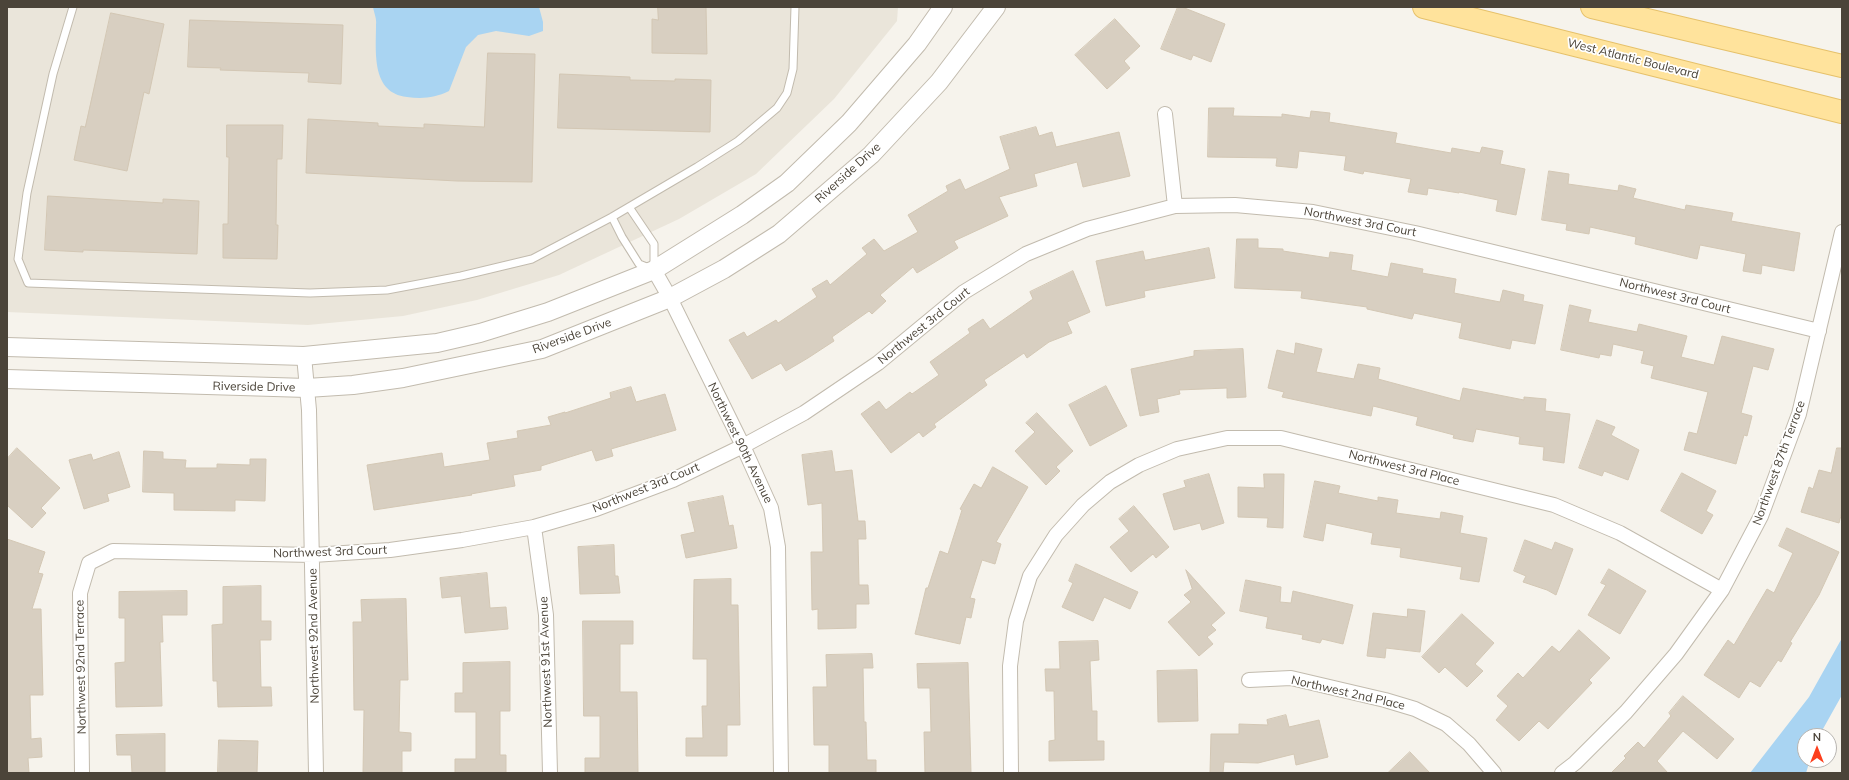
<!DOCTYPE html>
<html>
<head>
<meta charset="utf-8">
<style>
  body { margin:0 }
  #map { position:relative; width:1849px; height:780px; overflow:hidden; background:#f6f3ec; font-family:Mulish,sans-serif }
  canvas { display:block }
  .frame { position:absolute; inset:0; border:8px solid #4b4439; pointer-events:none }
  .north { position:absolute; left:1797px; top:728px; width:40px; height:40px; box-sizing:border-box; background:#fff; border:1px solid #b7b4b0; border-radius:50%; rotate:0deg; font-size:11px; font-weight:700; line-height:16px; text-align:center; color:#4b4439 }
  .north::after { content:''; display:block; margin:auto; width:14px; height:18px; background:#fc3f1d; clip-path:polygon(50% 0,100% 100%,50% 72%,0 100%) }
</style>
</head>
<body>
<div id="map">
<canvas width="1849" height="780"></canvas>
<div class="frame"></div>
<div class="north">N</div>
</div>
<script>
const g = document.querySelector('canvas').getContext('2d');
g.lineJoin = 'round';
function fill(path, color) {
  g.fillStyle = color;
  g.fill(path, 'evenodd');
}
function stroke(path, color, width, dash) {
  g.strokeStyle = color;
  g.lineWidth = width;
  g.lineCap = dash ? 'butt' : 'round';
  g.setLineDash(dash || []);
  g.stroke(path);
}
function drawText(font, color, halo, rows, align = 'center') {
  g.font = font + ' Mulish,sans-serif';
  g.lineWidth = 3.5;
  g.setLineDash([]);
  g.textBaseline = 'middle';
  g.strokeStyle = halo;
  g.fillStyle = color;
  for (const [text, x, y, turn = 0] of rows) {
    g.save();
    g.translate(x, y);
    g.rotate((+turn || 0) * Math.PI / 180);
    g.textAlign = isNaN(turn) ? turn : align;
    if (halo) g.strokeText(text, 0, 0);
    g.fillText(text, 0, 0);
    g.restore();
  }
}
fill(new Path2D(`
  M 8,7 L 898,7 L 897,21 L 834,99 L 756,174 L 679,219 L 559,275 L 477,300 L 403,316 L 308,325 L 7,312 L 7,11 Z`), '#eae5da');
fill(new Path2D(`
  M 373,7 L 539,7 L 543,22 L 543,31 L 529,36 L 496,31 L 478,35 L 466,47 L 449,91 C 435,98 422,99 407,97 C 371,93 376,52 376,25 C 377,19 374,13 373,7 Z
  M 1842,638 L 1842,695 L 1819,736 L 1805,736 L 1805,760 L 1810,760 L 1806,773 L 1750,773 L 1809,697 Z`), '#a9d4f2');
const building = new Path2D(`
  M 658,7 L 706,7 L 707,54 L 652,53 L 652,19 L 658,20 Z
  M 1178,7 L 1182,7 L 1225,24 L 1211,62 L 1193,55 L 1191,60 L 1161,49 Z
  M 111,13 L 164,24 L 149,94 L 144,92 L 127,171 L 74,160 L 81,126 L 85,127 Z
  M 1115,19 L 1140,46 L 1124,61 L 1130,68 L 1107,89 L 1075,55 Z
  M 190,20 L 343,25 L 341,84 L 308,82 L 309,73 L 220,70 L 221,68 L 188,67 Z
  M 488,53 L 535,54 L 532,182 L 457,181 L 306,173 L 308,119 L 378,123 L 378,126 L 424,128 L 424,124 L 484,127 Z
  M 560,74 L 630,77 L 630,80 L 675,81 L 675,79 L 711,80 L 710,132 L 558,128 Z
  M 1209,108 L 1234,108 L 1233,116 L 1282,117 L 1282,114 L 1310,118 L 1311,111 L 1330,113 L 1329,122 L 1397,133 L 1395,143 L 1451,153 L 1452,148 L 1480,153 L 1482,147 L 1503,151 L 1500,164 L 1525,169 L 1516,215 L 1496,211 L 1498,200 L 1459,192 L 1459,193 L 1428,188 L 1427,195 L 1408,192 L 1411,179 L 1364,171 L 1363,174 L 1344,170 L 1346,156 L 1299,151 L 1297,168 L 1276,166 L 1277,158 L 1208,157 Z
  M 227,125 L 283,125 L 282,159 L 277,159 L 276,225 L 278,225 L 277,259 L 223,258 L 223,224 L 228,224 L 229,157 L 227,157 Z
  M 1036,127 L 1039,136 L 1052,132 L 1056,147 L 1119,132 L 1130,176 L 1083,187 L 1077,162 L 1034,174 L 1037,186 L 999,197 L 1008,216 L 954,241 L 958,248 L 917,273 L 913,267 L 880,295 L 886,301 L 872,314 L 869,311 L 832,337 L 834,341 L 808,358 L 786,371 L 781,363 L 752,379 L 729,340 L 744,332 L 747,337 L 776,320 L 778,323 L 817,297 L 812,289 L 827,280 L 830,285 L 867,254 L 862,248 L 874,239 L 884,251 L 918,232 L 908,215 L 948,191 L 946,186 L 960,179 L 965,190 L 1010,169 L 1000,137 Z
  M 1549,171 L 1569,174 L 1568,184 L 1618,191 L 1619,185 L 1636,189 L 1633,198 L 1685,210 L 1686,205 L 1733,213 L 1731,221 L 1800,233 L 1794,271 L 1762,265 L 1761,274 L 1743,271 L 1746,254 L 1700,245 L 1697,259 L 1635,244 L 1636,237 L 1590,227 L 1589,234 L 1566,230 L 1567,224 L 1542,220 Z
  M 48,196 L 163,203 L 163,199 L 199,201 L 197,254 L 83,250 L 83,252 L 45,250 Z
  M 1237,239 L 1258,239 L 1258,248 L 1283,249 L 1283,251 L 1329,258 L 1330,252 L 1353,255 L 1351,270 L 1388,277 L 1391,263 L 1423,269 L 1422,273 L 1456,279 L 1454,293 L 1500,302 L 1503,290 L 1524,295 L 1523,301 L 1543,305 L 1535,344 L 1512,340 L 1510,349 L 1459,338 L 1462,323 L 1414,313 L 1412,319 L 1367,309 L 1367,307 L 1301,298 L 1302,291 L 1235,288 Z
  M 1209,248 L 1215,278 L 1144,291 L 1145,297 L 1106,306 L 1096,261 L 1143,251 L 1145,260 Z
  M 1073,271 L 1090,312 L 1067,322 L 1072,333 L 1049,342 L 1027,358 L 1024,353 L 984,380 L 987,385 L 934,424 L 936,427 L 923,437 L 919,432 L 891,453 L 861,414 L 879,401 L 886,410 L 910,392 L 912,394 L 939,375 L 930,362 L 970,333 L 968,329 L 983,319 L 990,329 L 1033,299 L 1030,292 Z
  M 1570,305 L 1591,310 L 1588,322 L 1637,332 L 1639,324 L 1687,336 L 1681,357 L 1714,365 L 1722,336 L 1774,349 L 1768,370 L 1753,366 L 1741,413 L 1752,416 L 1747,436 L 1744,435 L 1736,464 L 1684,450 L 1689,432 L 1697,434 L 1708,392 L 1651,378 L 1654,366 L 1641,363 L 1644,351 L 1613,344 L 1611,356 L 1600,354 L 1599,358 L 1561,350 Z
  M 1296,343 L 1322,349 L 1316,372 L 1354,379 L 1358,364 L 1380,368 L 1378,379 L 1460,401 L 1463,388 L 1524,400 L 1524,397 L 1546,399 L 1545,411 L 1570,414 L 1564,463 L 1543,460 L 1544,447 L 1519,444 L 1520,437 L 1476,429 L 1473,442 L 1453,438 L 1454,435 L 1416,425 L 1418,417 L 1373,406 L 1371,416 L 1282,397 L 1284,392 L 1268,388 L 1277,350 L 1294,354 Z
  M 1243,349 L 1246,397 L 1227,398 L 1227,388 L 1179,390 L 1180,394 L 1157,399 L 1159,412 L 1140,416 L 1131,369 L 1194,356 L 1194,351 Z
  M 1106,386 L 1127,426 L 1090,446 L 1069,405 Z
  M 631,387 L 636,402 L 665,394 L 676,430 L 611,449 L 613,456 L 596,461 L 592,450 L 541,466 L 541,470 L 513,475 L 515,486 L 471,494 L 472,495 L 374,510 L 367,465 L 442,453 L 444,467 L 490,460 L 487,443 L 518,438 L 517,431 L 551,425 L 548,417 L 565,412 L 565,413 L 611,398 L 610,393 Z
  M 1037,413 L 1073,451 L 1056,467 L 1060,471 L 1046,485 L 1015,451 L 1035,432 L 1026,423 Z
  M 1597,420 L 1615,427 L 1611,435 L 1639,450 L 1628,480 L 1604,471 L 1602,476 L 1579,468 Z
  M 17,448 L 60,488 L 41,508 L 46,513 L 32,528 L 7,505 L 7,459 Z
  M 1837,448 L 1842,448 L 1842,512 L 1839,523 L 1801,512 L 1809,487 L 1813,489 L 1819,470 L 1831,473 Z
  M 144,451 L 163,452 L 163,459 L 186,460 L 185,468 L 217,468 L 217,464 L 250,465 L 250,459 L 266,459 L 265,501 L 235,500 L 235,511 L 174,510 L 174,493 L 143,492 Z
  M 832,451 L 835,472 L 852,470 L 858,521 L 865,521 L 866,539 L 858,539 L 859,585 L 868,585 L 869,604 L 856,604 L 856,628 L 818,629 L 818,609 L 812,610 L 811,552 L 823,552 L 822,503 L 808,505 L 802,455 Z
  M 119,452 L 130,487 L 107,494 L 109,501 L 84,509 L 69,460 L 91,454 L 93,460 Z
  M 993,467 L 1028,487 L 996,542 L 1001,544 L 995,564 L 982,560 L 970,598 L 975,599 L 971,618 L 966,617 L 960,644 L 915,634 L 926,588 L 928,588 L 940,551 L 948,554 L 962,510 L 960,509 L 974,484 L 981,488 Z
  M 1682,473 L 1716,491 L 1706,511 L 1713,515 L 1702,534 L 1661,511 Z
  M 1209,474 L 1224,523 L 1202,530 L 1200,523 L 1174,530 L 1163,494 L 1186,487 L 1184,481 Z
  M 1264,474 L 1284,474 L 1283,528 L 1267,527 L 1268,518 L 1238,517 L 1238,487 L 1264,488 Z
  M 1315,481 L 1340,486 L 1338,493 L 1378,501 L 1378,497 L 1398,500 L 1396,513 L 1440,519 L 1441,512 L 1463,516 L 1460,533 L 1487,538 L 1479,582 L 1460,579 L 1462,567 L 1400,557 L 1401,548 L 1371,544 L 1373,533 L 1326,523 L 1323,541 L 1304,537 Z
  M 723,496 L 729,526 L 733,525 L 737,548 L 686,558 L 681,535 L 695,532 L 688,503 Z
  M 1134,506 L 1169,547 L 1156,558 L 1153,554 L 1131,572 L 1110,547 L 1129,531 L 1119,519 Z
  M 1787,528 L 1839,552 L 1819,595 L 1790,642 L 1792,643 L 1781,662 L 1778,660 L 1760,687 L 1750,681 L 1739,698 L 1704,675 L 1728,640 L 1734,645 L 1767,589 L 1774,593 L 1793,553 L 1779,546 Z
  M 7,539 L 45,552 L 38,573 L 43,574 L 32,609 L 41,609 L 43,695 L 30,695 L 31,739 L 41,738 L 42,757 L 28,758 L 29,773 L 7,773 Z
  M 1525,540 L 1552,550 L 1555,542 L 1573,549 L 1556,595 L 1547,590 L 1523,582 L 1526,576 L 1514,571 Z
  M 614,545 L 615,576 L 618,576 L 620,593 L 580,594 L 578,547 Z
  M 1076,564 L 1138,592 L 1130,609 L 1104,597 L 1093,621 L 1062,607 L 1073,583 L 1069,581 Z
  M 1609,569 L 1646,591 L 1620,634 L 1588,615 L 1606,585 L 1601,583 Z
  M 1186,570 L 1225,613 L 1211,625 L 1216,630 L 1207,637 L 1213,644 L 1199,656 L 1168,622 L 1191,602 L 1184,595 L 1192,589 Z
  M 487,573 L 490,608 L 506,607 L 508,629 L 465,633 L 461,596 L 442,598 L 440,578 Z
  M 731,579 L 731,605 L 738,605 L 740,725 L 727,725 L 727,756 L 686,756 L 686,738 L 703,738 L 702,706 L 707,706 L 707,659 L 693,659 L 694,580 Z
  M 1246,580 L 1281,587 L 1280,602 L 1291,603 L 1293,591 L 1353,605 L 1343,644 L 1322,639 L 1320,643 L 1302,639 L 1303,635 L 1266,628 L 1268,617 L 1240,611 Z
  M 261,586 L 261,621 L 271,621 L 271,640 L 260,640 L 261,687 L 271,687 L 272,706 L 218,707 L 217,681 L 213,681 L 212,625 L 223,624 L 223,587 Z
  M 187,591 L 187,615 L 162,615 L 163,642 L 160,642 L 162,706 L 116,707 L 115,663 L 125,662 L 125,618 L 119,618 L 119,592 Z
  M 406,599 L 408,680 L 400,680 L 399,732 L 411,733 L 411,751 L 402,751 L 402,773 L 363,773 L 364,710 L 354,710 L 353,622 L 362,622 L 361,600 Z
  M 1408,609 L 1425,611 L 1420,652 L 1386,648 L 1385,658 L 1367,656 L 1373,613 L 1407,617 Z
  M 1462,614 L 1494,643 L 1475,664 L 1483,671 L 1467,687 L 1445,667 L 1439,673 L 1422,657 Z
  M 583,621 L 633,621 L 633,644 L 620,644 L 620,692 L 637,692 L 638,773 L 585,773 L 585,758 L 600,758 L 600,716 L 584,716 Z
  M 1579,630 L 1610,658 L 1589,680 L 1592,683 L 1548,729 L 1539,721 L 1519,741 L 1496,720 L 1508,706 L 1497,696 L 1518,673 L 1523,678 L 1552,646 L 1559,652 Z
  M 1098,641 L 1099,660 L 1090,661 L 1092,711 L 1097,711 L 1097,741 L 1104,741 L 1104,760 L 1049,761 L 1049,741 L 1055,740 L 1054,691 L 1046,691 L 1045,669 L 1060,669 L 1059,642 Z
  M 872,654 L 873,668 L 863,668 L 864,722 L 866,722 L 867,760 L 876,760 L 876,773 L 829,773 L 829,745 L 814,745 L 813,687 L 827,687 L 826,655 Z
  M 510,662 L 510,711 L 500,711 L 500,755 L 506,755 L 506,773 L 455,773 L 455,759 L 476,759 L 476,712 L 455,712 L 455,693 L 463,693 L 463,663 Z
  M 968,663 L 971,773 L 925,773 L 924,732 L 931,732 L 930,688 L 918,688 L 917,664 Z
  M 1197,670 L 1198,721 L 1158,722 L 1157,671 Z
  M 1683,696 L 1734,739 L 1717,759 L 1683,731 L 1657,761 L 1668,773 L 1611,773 L 1626,758 L 1624,756 L 1638,742 L 1644,748 L 1671,716 L 1669,713 Z
  M 1286,715 L 1289,727 L 1319,720 L 1328,757 L 1296,765 L 1294,754 L 1258,763 L 1224,762 L 1223,773 L 1210,773 L 1211,734 L 1239,734 L 1239,724 L 1268,725 L 1267,720 Z
  M 165,734 L 165,773 L 132,773 L 131,755 L 117,755 L 116,735 Z
  M 219,740 L 258,741 L 257,773 L 218,773 Z
  M 1410,752 L 1430,773 L 1388,773 Z`);
fill(building, '#d8cfc1');
stroke(building, '#d3c7b4', 1);
const service = new Path2D(`
  M 73,7 L 53,74 L 27,193 L 18,259 L 28,283 L 310,293 L 387,290 L 461,276 L 532,259 L 612,217 L 697,167 L 738,141 L 777,108 L 787,93 L 793,69 L 795,7
  M 612,217 L 622,237 L 639,264 L 654,270 L 654,244 L 629,207`);
const minor = new Path2D(`
  M 1165,114 L 1175,206
  M 654,270 L 670,298 L 743,446 L 771,508 L 778,547 L 781,773
  M 304,356 L 309,410 L 316,773
  M 534,527 L 546,615 L 550,773
  M 1249,680 L 1291,678 L 1385,700 L 1415,709 L 1446,724 L 1469,744 L 1494,773
  M 82,773 L 80,593 L 89,563 L 113,551 L 313,555 L 390,550 L 462,540 L 534,527 L 596,509 L 673,480 L 743,446 L 804,413 L 878,363 L 964,292 L 1026,254 L 1087,229 L 1175,206 L 1235,205 L 1313,212 L 1415,233 L 1819,331
  M 1011,773 L 1010,666 L 1016,621 L 1030,576 L 1056,535 L 1083,505 L 1110,482 L 1139,465 L 1177,449 L 1227,438 L 1281,438 L 1554,505 L 1620,533 L 1722,590
  M 1562,773 L 1575,763 L 1626,712 L 1676,654 L 1722,590 L 1761,516 L 1799,414 L 1842,232`);
const tertiary = new Path2D(`
  M 7,347 L 304,356 L 437,343 L 480,333 L 548,312 L 654,270 L 742,215 L 787,183 L 849,123 L 917,44 L 943,7
  M 7,379 L 307,388 L 353,385 L 403,378 L 542,349 L 670,298 L 724,269 L 779,234 L 871,155 L 939,82 L 996,7`);
const primary = new Path2D(`
  M 1424,7 L 1842,112
  M 1592,7 L 1842,66`);
stroke(service, '#c2bbae', 9);
stroke(minor, '#c2bbae', 16);
stroke(tertiary, '#c2bbae', 20);
stroke(primary, '#e6c16a', 24);
stroke(service, '#fff', 7);
stroke(minor, '#fff', 14);
stroke(tertiary, '#fff', 18);
stroke(primary, '#ffe39c', 22);
drawText('12px', '#4b4439', '#fff', [
  ["West Atlantic Boulevard",1633,59,14],
  ["Riverside Drive",848,173,-42],
  ["Northwest 3rd Court",1360,222,11],
  ["Northwest 3rd Court",1675,296,14],
  ["Northwest 3rd Court",924,326,-39],
  ["Riverside Drive",572,336,-20],
  ["Riverside Drive",254,387,1],
  ["Northwest 90th Avenue",740,443,64],
  ["Northwest 87th Terrace",1779,463,-70],
  ["Northwest 3rd Place",1404,468,14],
  ["Northwest 3rd Court",646,488,-22],
  ["Northwest 3rd Court",330,552,-2],
  ["Northwest 92nd Avenue",314,636,-91],
  ["Northwest 91st Avenue",546,662,-92],
  ["Northwest 92nd Terrace",81,667,-91],
  ["Northwest 2nd Place",1348,693,13]
]);
</script>
</body>
</html>
